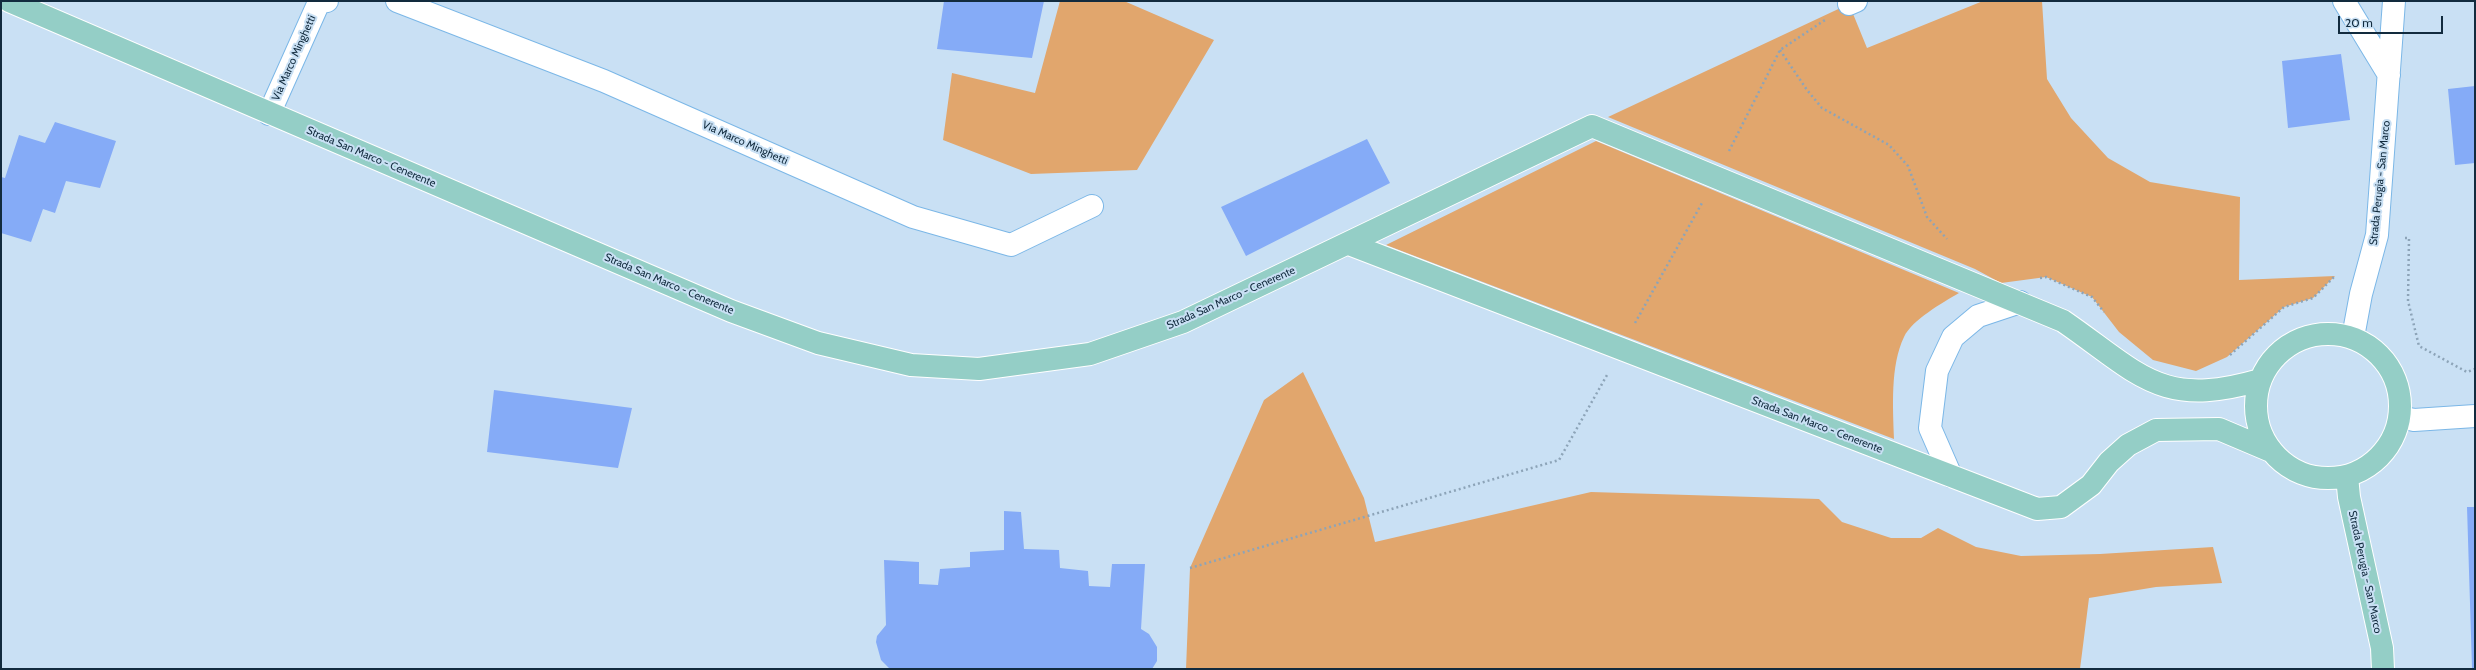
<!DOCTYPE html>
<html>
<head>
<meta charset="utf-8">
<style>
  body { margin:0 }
  #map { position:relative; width:2476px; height:670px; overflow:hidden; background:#c9e0f4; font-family:Cabin,sans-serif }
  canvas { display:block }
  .frame { position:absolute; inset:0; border:2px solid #122b3e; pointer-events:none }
  .scale { position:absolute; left:2338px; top:16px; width:105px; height:18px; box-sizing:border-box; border:2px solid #122b3e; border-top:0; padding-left:5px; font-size:12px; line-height:14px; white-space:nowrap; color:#122b3e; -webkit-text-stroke:3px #c9e0f4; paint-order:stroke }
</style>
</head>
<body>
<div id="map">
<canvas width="2476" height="670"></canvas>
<div class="frame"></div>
<div class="scale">20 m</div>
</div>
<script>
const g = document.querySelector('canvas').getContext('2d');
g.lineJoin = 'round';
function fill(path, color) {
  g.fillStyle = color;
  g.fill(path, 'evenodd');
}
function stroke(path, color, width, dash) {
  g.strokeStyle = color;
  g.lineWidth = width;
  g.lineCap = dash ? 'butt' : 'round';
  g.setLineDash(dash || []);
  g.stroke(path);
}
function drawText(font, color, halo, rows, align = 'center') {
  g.font = font + ' Cabin,sans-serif';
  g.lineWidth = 4;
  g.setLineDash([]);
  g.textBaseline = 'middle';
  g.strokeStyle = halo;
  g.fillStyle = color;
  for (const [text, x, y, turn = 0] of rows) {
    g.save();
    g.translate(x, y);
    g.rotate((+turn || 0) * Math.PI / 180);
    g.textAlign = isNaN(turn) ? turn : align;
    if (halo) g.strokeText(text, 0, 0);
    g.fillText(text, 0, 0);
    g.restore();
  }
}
fill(new Path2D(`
  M 1060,1 L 1124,1 L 1214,40 L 1137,170 L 1031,174 L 943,140 L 952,73 L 1035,93 Z
  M 1983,1 L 2042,1 L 2047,79 L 2071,118 L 2108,158 L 2150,182 L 2240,197 L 2239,280 L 2335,276 L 2313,298 L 2284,307 L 2227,357 L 2196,371 L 2153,360 L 2119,332 L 2092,297 L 2046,277 L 2001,283 L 1975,269 L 1608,117 L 1849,4 L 1867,48 Z
  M 1596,141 L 1959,293 C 1942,303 1912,320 1904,337 C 1890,366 1893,408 1894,439 L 1386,245 Z
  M 1303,372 L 1364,498 L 1375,542 L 1591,492 L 1819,499 L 1842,522 L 1891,538 L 1921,538 L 1938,528 L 1976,547 L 2021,556 L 2100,554 L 2213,547 L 2222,583 L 2156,587 L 2089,598 L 2080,669 L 1186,669 L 1190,568 L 1264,400 Z`), '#e1a66d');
fill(new Path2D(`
  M 944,1 L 1044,1 L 1032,58 L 937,49 Z
  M 2341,54 L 2350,120 L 2288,128 L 2282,61 Z
  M 2475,86 L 2475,163 L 2455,165 L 2448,89 Z
  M 55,122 L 116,141 L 100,188 L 66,181 L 55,213 L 43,209 L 31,242 L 1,233 L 1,177 L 5,178 L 19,135 L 45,143 Z
  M 1367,139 L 1390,183 L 1246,256 L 1221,207 Z
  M 494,390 L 632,408 L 618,468 L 487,452 Z
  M 2467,507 L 2475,507 L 2475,668 L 2472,668 Z
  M 1004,511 L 1021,512 L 1024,549 L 1059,550 L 1060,568 L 1088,571 L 1089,586 L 1110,587 L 1112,564 L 1145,564 L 1141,629 L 1149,634 L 1157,647 L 1157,661 L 1152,669 L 890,669 L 881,660 L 876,642 L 877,636 L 886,625 L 884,560 L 919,562 L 919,584 L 938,585 L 940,569 L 970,567 L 970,552 L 1004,550 Z`), '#85abf7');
const minor = new Path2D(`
  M 397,1 L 604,81 L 913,217 L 1011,245 L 1092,206
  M 2344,1 L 2389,75
  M 1849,4 L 1856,1
  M 269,114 L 319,2 L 327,1
  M 2353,337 L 2361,294 L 2377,235 L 2394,1
  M 2400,417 L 2414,420 L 2475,416
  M 1951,476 L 1930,428 L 1937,371 L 1953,337 L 1978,316 L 2020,302`);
const major = new Path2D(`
  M 9,1 L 731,311 L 818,343 L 911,365 L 979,369 L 1090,354 L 1183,322 L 1592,126 L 2063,321 C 2140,374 2160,409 2260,380
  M 1349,244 L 2037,509 L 2061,507 L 2091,485 L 2109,462 L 2128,445 L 2156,430 L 2219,429 L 2271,451
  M2256 406a72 72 0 1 1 144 0a72 72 0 1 1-144 0Z
  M 2347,476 L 2349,497 L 2382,648 L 2383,669`);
stroke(minor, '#7bb7e7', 24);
stroke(major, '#fff', 24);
stroke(new Path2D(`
  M 1780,50 L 1807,90 L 1822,108 L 1889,145 L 1908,166 L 1927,217 L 1947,239
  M 1729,151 L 1780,50 L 1825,20
  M 2405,238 L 2409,238 L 2408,301 L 2419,346 L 2467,372 L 2475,369
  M 2040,278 L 2046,277 L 2092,297 L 2104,312
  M 1635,323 L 1702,203
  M 2230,355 L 2284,307 L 2313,298 L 2334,277
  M 1190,568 L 1559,460 L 1607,375`), '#8da4b8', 2.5, [2, 3]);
stroke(minor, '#fff', 22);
stroke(major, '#94cec6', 22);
drawText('11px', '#122b3e', '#c9e0f4', [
  ["Via Marco Minghetti",294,58,-66],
  ["Via Marco Minghetti",745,143,24],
  ["Strada San Marco - Cenerente",371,157,23],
  ["Strada Perugia - San Marco",2380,183,-84],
  ["Strada San Marco - Cenerente",669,284,23],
  ["Strada San Marco - Cenerente",1231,298,-24],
  ["Strada San Marco - Cenerente",1817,425,21],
  ["Strada Perugia - San Marco",2365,572,78]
]);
</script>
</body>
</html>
